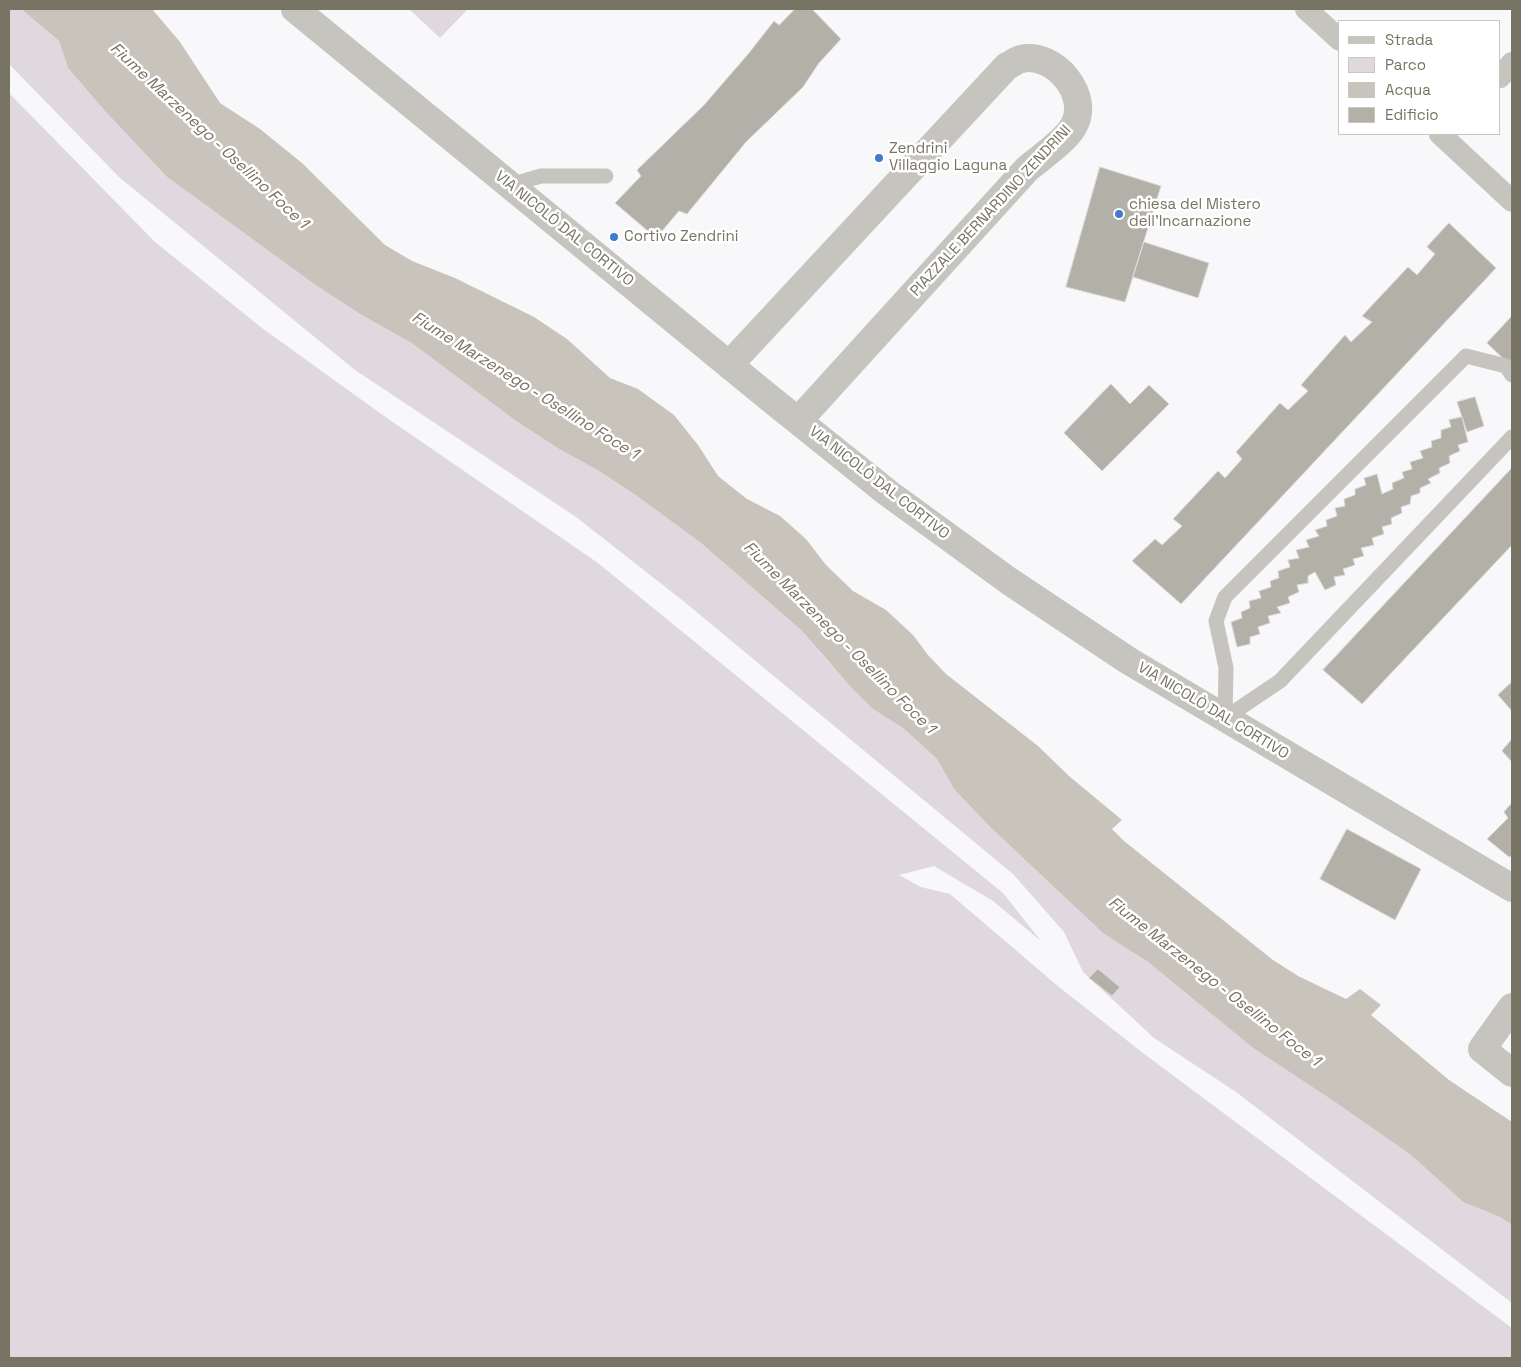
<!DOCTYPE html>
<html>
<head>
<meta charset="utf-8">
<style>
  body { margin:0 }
  #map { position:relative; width:1521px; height:1367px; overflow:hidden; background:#f8f7f9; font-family:"Space Grotesk",sans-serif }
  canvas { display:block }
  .frame { position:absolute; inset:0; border:10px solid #787463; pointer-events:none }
  .legend { position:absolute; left:1338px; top:20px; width:162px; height:115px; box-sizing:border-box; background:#fff; border:1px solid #c9c7c1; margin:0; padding:6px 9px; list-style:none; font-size:15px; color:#787463 }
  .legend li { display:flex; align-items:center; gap:10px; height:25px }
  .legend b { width:25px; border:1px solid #c9c7c1 }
</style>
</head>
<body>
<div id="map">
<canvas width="1521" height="1367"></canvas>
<div class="frame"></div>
<ul class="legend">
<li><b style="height:6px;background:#c6c4bf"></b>Strada</li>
<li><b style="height:14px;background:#dfd9df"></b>Parco</li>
<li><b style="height:14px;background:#c9c4bb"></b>Acqua</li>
<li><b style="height:14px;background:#b3b0a7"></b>Edificio</li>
</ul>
</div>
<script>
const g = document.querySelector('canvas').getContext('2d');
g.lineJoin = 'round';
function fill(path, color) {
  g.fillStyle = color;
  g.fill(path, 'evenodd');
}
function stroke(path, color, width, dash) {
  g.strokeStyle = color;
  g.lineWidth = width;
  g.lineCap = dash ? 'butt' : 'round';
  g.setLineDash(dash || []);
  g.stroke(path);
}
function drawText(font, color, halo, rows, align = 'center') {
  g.font = font + ' "Space Grotesk",sans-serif';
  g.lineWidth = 5;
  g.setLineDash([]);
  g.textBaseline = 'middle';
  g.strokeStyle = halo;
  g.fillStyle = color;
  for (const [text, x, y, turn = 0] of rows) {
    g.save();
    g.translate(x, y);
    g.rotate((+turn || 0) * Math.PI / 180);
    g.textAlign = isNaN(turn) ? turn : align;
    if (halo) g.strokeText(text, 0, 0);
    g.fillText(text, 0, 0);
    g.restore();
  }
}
fill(new Path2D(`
  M 9,9 L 21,9 L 59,41 L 68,68 L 104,110 L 167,177 L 314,284 L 360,314 L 413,344 L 516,421 L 559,449 L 599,471 L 637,496 L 701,543 L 801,630 L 826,659 L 873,709 L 903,728 L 937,759 L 954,789 L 989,826 L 1104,934 L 1148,962 L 1253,1048 L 1332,1100 L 1411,1155 L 1463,1202 L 1500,1217 L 1512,1225 L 1512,1303 L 1236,1092 L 1154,1038 L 1083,972 L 1064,932 L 1013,874 L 682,600 L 576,517 L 355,370 L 119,177 L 9,64 Z
  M 409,9 L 468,9 L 440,38 Z
  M 9,93 L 155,242 L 262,328 L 384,416 L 598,563 L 1003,893 L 1041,941 L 993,901 L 934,866 L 899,875 L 921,887 L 950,894 L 1059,987 L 1143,1053 L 1512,1328 L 1512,1358 L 9,1358 Z`), '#dfd9df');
fill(new Path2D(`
  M 21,9 L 152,9 L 180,42 L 220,103 L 260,129 L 302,163 L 385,245 L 412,261 L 455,278 L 534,317 L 567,339 L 610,378 L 638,389 L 674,415 L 698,445 L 718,476 L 747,499 L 780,516 L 806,539 L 826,565 L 853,591 L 886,610 L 913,635 L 928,655 L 946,674 L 1038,746 L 1069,776 L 1122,820 L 1112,829 L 1124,841 L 1273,960 L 1298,976 L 1346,999 L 1360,989 L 1381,1005 L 1371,1015 L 1449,1080 L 1512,1122 L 1512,1225 L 1500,1217 L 1463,1202 L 1411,1155 L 1332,1100 L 1253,1048 L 1148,962 L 1104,934 L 989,826 L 954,789 L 937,759 L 903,728 L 873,709 L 852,688 L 801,630 L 701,543 L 637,496 L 599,471 L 559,449 L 516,421 L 413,344 L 360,314 L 314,284 L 167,177 L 104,110 L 68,68 L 59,41 Z`), '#c9c4bb');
const building = new Path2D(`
  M 795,9 L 812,9 L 841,39 L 819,63 L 803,87 L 746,142 L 687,214 L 679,211 L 656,238 L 615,203 L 641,176 L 637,170 L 704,105 L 749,53 L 774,21 L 779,25 Z
  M 1100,167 L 1161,186 L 1125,302 L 1066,287 Z
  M 1449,223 L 1496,268 L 1181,604 L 1132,561 L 1155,539 L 1162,545 L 1182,526 L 1173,519 L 1218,471 L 1225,478 L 1242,459 L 1236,452 L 1280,403 L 1288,410 L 1308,391 L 1301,385 L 1345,335 L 1351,342 L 1372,322 L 1362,316 L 1408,267 L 1417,275 L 1435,254 L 1427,247 Z
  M 1144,242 L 1209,263 L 1198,298 L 1133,277 Z
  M 1512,316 L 1512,367 L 1487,343 Z
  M 1111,384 L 1130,404 L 1149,385 L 1169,404 L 1102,471 L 1064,433 Z
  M 1475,397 L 1484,426 L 1467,432 L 1457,402 Z
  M 1462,417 L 1468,442 L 1458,445 L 1460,451 L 1449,456 L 1450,463 L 1439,468 L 1440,473 L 1428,479 L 1431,483 L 1420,488 L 1420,493 L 1411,496 L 1410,504 L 1401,507 L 1402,513 L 1391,518 L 1392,524 L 1382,527 L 1384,534 L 1372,538 L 1374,545 L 1361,548 L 1364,556 L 1353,559 L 1355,565 L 1343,569 L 1345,575 L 1334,577 L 1336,585 L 1325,590 L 1315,572 L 1308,576 L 1308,583 L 1297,585 L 1299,592 L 1288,597 L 1290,603 L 1277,607 L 1281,613 L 1268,616 L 1270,623 L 1258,627 L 1260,634 L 1250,637 L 1250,644 L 1237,647 L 1231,622 L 1242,618 L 1241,612 L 1250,608 L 1249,601 L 1261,598 L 1259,591 L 1271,587 L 1270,581 L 1279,578 L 1278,571 L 1290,567 L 1288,560 L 1299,558 L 1296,550 L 1309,547 L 1306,540 L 1319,536 L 1315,530 L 1327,526 L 1326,520 L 1337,516 L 1335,508 L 1345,506 L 1344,499 L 1355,495 L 1355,489 L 1366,485 L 1364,478 L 1377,474 L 1382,494 L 1393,489 L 1392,483 L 1404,478 L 1402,472 L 1412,469 L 1410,462 L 1423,458 L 1420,451 L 1432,447 L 1431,441 L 1441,438 L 1441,430 L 1451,427 L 1449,420 Z
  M 1512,468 L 1512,545 L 1362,704 L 1323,670 Z
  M 1512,682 L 1512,711 L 1498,695 Z
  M 1512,739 L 1512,762 L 1502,751 Z
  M 1512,803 L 1512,856 L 1509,857 L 1487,839 L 1508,818 L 1504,812 Z
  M 1347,829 L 1421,869 L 1395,920 L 1320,879 Z
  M 1098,969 L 1120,987 L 1112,996 L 1089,978 Z`);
fill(building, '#b3b0a7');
stroke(building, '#dad9db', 1);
stroke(new Path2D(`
  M 510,185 L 541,176 L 606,176
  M 1225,718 L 1226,668 L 1216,621 L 1225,597 L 1466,356 L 1506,366 L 1512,375
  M 1225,718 L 1280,681 L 1512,437`), '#c6c4bf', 15);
stroke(new Path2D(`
  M 1306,9 L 1340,40
  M 1500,77 L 1512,63
  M 1440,134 L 1512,201`), '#c6c4bf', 22);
stroke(new Path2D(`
  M 295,9 L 767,396 L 888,493 L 1009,581 L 1129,661 L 1512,888
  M 729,365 L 1007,66 C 1012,64 1016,60 1021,59 C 1055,51 1092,97 1073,127 C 1065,141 1040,158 1027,169 L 798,421
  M 1512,1007 L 1482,1049 L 1512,1073`), '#c6c4bf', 28);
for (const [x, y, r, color] of [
  [879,158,5,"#427ace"],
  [1119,214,5,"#427ace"],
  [614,237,5,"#427ace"]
]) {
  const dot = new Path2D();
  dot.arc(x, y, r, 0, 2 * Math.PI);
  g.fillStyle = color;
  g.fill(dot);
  stroke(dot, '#fff', 2);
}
drawText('15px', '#787463', '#fff', [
  ["Zendrini",889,149],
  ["Villaggio Laguna",889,166],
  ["chiesa del Mistero",1129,205],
  ["dell'Incarnazione",1129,222],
  ["Cortivo Zendrini",624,237]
], 'left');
drawText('15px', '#787463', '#fff', [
  ["PIAZZALE BERNARDINO ZENDRINI",991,211,-47],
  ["VIA NICOLÒ DAL CORTIVO",564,229,39],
  ["VIA NICOLÒ DAL CORTIVO",879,483,38],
  ["VIA NICOLÒ DAL CORTIVO",1213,711,31]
]);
drawText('italic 16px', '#787062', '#fff', [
  ["Fiume Marzenego - Osellino Foce 1",209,136,43],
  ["Fiume Marzenego - Osellino Foce 1",525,386,32],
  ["Fiume Marzenego - Osellino Foce 1",839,638,45],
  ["Fiume Marzenego - Osellino Foce 1",1214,982,38]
]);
</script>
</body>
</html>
